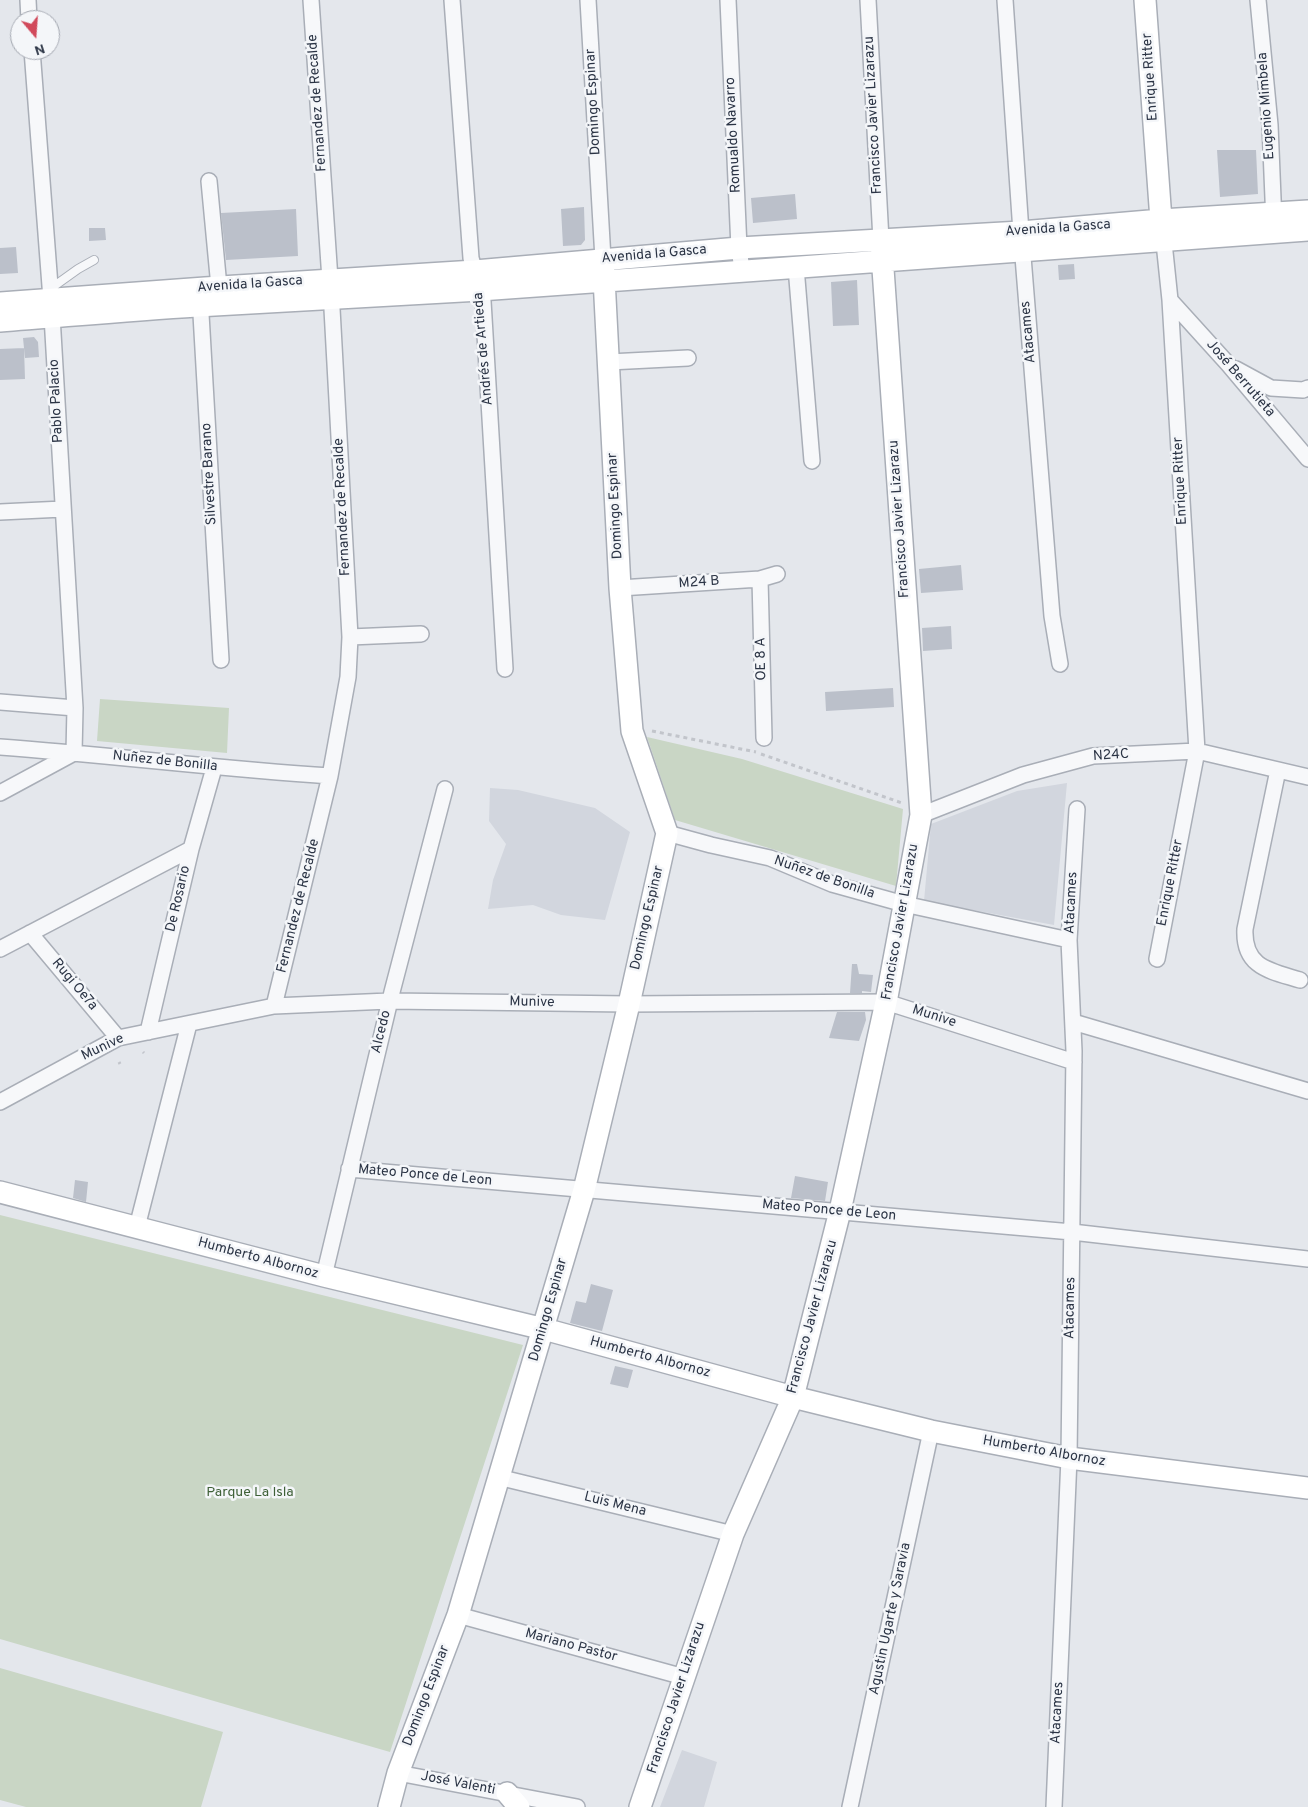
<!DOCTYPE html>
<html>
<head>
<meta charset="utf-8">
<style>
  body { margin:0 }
  #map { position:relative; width:1308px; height:1807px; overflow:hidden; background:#e4e7ec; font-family:Overpass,sans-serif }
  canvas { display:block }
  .north { position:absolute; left:10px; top:10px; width:50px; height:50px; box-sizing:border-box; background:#f4f6f9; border:1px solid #a4a8b1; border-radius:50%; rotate:162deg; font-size:14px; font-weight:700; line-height:20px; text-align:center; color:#2b3445 }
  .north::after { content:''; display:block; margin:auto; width:18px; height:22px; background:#d1495b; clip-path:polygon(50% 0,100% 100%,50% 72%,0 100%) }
</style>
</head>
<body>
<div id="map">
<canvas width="1308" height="1807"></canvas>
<div class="north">N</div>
</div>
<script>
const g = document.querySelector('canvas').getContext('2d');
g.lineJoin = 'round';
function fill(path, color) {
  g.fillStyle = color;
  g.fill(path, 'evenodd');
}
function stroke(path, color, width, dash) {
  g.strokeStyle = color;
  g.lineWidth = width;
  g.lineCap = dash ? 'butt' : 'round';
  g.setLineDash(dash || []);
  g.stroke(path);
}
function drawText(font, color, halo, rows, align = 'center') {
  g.font = font + ' Overpass,sans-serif';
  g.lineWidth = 5;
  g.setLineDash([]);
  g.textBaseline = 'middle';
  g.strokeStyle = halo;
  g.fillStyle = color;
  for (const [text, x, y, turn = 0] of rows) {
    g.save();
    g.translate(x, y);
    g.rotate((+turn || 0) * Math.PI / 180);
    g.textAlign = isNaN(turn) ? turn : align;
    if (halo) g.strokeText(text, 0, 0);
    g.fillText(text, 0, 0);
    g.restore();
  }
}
fill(new Path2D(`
  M 1067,783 L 1054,925 L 924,901 L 931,824 L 1017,791 Z
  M 490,788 L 518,790 L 595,808 L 630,832 L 605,920 L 561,915 L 533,905 L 488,909 L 493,880 L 506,844 L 489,821 Z
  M 682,1750 L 717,1762 L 704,1807 L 660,1807 Z`), '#d2d6de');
fill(new Path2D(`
  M 100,699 L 229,708 L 227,753 L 97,741 Z
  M 647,737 L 742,759 L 903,809 L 896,886 L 675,820 Z
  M 0,1215 L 523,1345 L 390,1752 L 0,1639 Z
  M 0,1668 L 223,1732 L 201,1807 L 26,1807 L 0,1800 Z`), '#c9d6c5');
fill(new Path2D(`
  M 1217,150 L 1256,150 L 1258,194 L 1220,197 Z
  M 795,194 L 797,219 L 753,223 L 751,198 Z
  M 584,207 L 585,240 L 581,245 L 563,246 L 561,209 Z
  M 296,209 L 298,256 L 226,260 L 221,213 Z
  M 89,228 L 105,228 L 106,240 L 89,241 Z
  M 16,247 L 18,273 L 0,274 L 0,248 Z
  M 1074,264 L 1075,279 L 1059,280 L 1058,265 Z
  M 857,280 L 859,325 L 833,326 L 831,282 Z
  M 34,337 L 38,342 L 39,357 L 25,358 L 23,338 Z
  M 24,348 L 25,379 L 0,380 L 0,349 Z
  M 961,565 L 963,590 L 921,593 L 919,569 Z
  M 951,626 L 952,649 L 923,651 L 922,628 Z
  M 893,688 L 894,707 L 826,711 L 825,692 Z
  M 852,964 L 857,964 L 859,974 L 873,975 L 871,992 L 862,991 L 862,993 L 850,993 Z
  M 837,1012 L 865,1012 L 866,1020 L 859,1041 L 829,1038 Z
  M 795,1176 L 828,1182 L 825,1201 L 791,1198 Z
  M 75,1180 L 88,1182 L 86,1202 L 73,1198 Z
  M 591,1284 L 613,1290 L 602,1331 L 570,1323 L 576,1301 L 586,1303 Z
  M 615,1366 L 633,1370 L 628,1388 L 610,1384 Z`), '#bbc0ca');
const lane = new Path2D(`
  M 50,289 L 78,269 L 94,260`);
const street = new Path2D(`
  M 28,0 L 29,20
  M 452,0 L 471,258 L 483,301 L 505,669
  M 588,0 L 603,259
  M 728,0 L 739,248 L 742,270
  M 868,0 L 881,240
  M 1005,0 L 1021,232 L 1052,616 L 1060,664
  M 1258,0 L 1270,125 L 1274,223
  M 32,50 L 51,299 L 75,708 L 74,753
  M 209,181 L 219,287
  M 796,267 L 812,461
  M 200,297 L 221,660
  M 1170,300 L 1228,364 L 1308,459
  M 609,362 L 688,358
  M 1236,369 L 1271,388 L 1303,390 L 1308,388
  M 0,512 L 63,509
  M 760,579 L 764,738
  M 620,588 L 760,579 L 777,574
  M 350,637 L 421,634
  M 0,702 L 75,708
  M 0,747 C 110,755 220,769 330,776
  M 1278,770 L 1245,929 C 1243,968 1271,971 1300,980
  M 0,793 L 74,753
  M 921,815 L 1023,775 L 1093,756 L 1197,751 L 1308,777
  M 667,833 L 711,845 L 770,858 L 832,884 L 904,904 L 1069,940
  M 30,933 L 118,1038
  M 0,949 L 191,849
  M 1157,959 L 1197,751 L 1170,300 L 1163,233
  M 274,1006 L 330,776 L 348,677 L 350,637 L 332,309 L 311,0
  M 1073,1022 L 1308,1091
  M 148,1032 L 191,849 L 214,768
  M 0,1102 L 118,1038 L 274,1006 L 389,1001 L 629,1004 L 886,1002 L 1074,1062
  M 349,1169 L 1072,1232 L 1308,1259
  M 137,1227 L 189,1024
  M 324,1276 L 392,992 L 445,789
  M 498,1477 L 733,1534
  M 458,1615 L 684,1677
  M 398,1773 L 577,1807
  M 850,1807 L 931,1431
  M 1054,1807 L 1069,1458 L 1074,1051 L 1069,940 L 1077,809`);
const secondary = new Path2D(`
  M 1145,0 L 1161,220
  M 0,303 L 205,288 L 475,271 L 739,248 L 1021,232 L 1161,220 L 1308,211
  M 0,321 C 66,316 131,310 197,306 C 291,300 386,296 480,290 C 756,270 1032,251 1308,230
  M 0,1192 L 324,1276 L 544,1329 L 793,1397 L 931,1431 L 1069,1458 L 1308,1488
  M 507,1793 L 519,1807
  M 389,1807 L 398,1773 L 458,1615 L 584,1190 L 629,1004 L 667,833 L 632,731 L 620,588 L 603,259
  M 640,1807 L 733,1534 L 793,1397 L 840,1211 L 886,1002 L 921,815 L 881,240`);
stroke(lane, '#a9aeb7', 10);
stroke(street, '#a9aeb7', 18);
stroke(secondary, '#a9aeb7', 24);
stroke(new Path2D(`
  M 652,731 L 756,752
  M 761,754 L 902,803
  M 143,1052 L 144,1053
  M 119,1062 L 120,1064`), '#c2c5cb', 3, [4, 4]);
stroke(lane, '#f7f8fa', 8);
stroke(street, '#f7f8fa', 15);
stroke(secondary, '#fff', 21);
drawText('14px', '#2b3445', '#f4f6f9', [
  ["Enrique Ritter",1151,77,-94],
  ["Domingo Espinar",594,102,-93],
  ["Fernandez de Recalde",318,103,-94],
  ["Eugenio Mimbela",1267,106,-94],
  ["Francisco Javier Lizarazu",874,115,-93],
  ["Romualdo Navarro",734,135,-93],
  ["Avenida la Gasca",1058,229,-4],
  ["Avenida la Gasca",654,255,-5],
  ["Avenida la Gasca",250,285,-4],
  ["Atacames",1029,332,-95],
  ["Andrés de Artieda",484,349,-95],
  ["José Berrutieta",1240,379,49],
  ["Pablo Palacio",57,401,-93],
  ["Silvestre Barano",210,474,-93],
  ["Enrique Ritter",1181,481,-93],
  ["Domingo Espinar",616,506,-93],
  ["Fernandez de Recalde",343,507,-93],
  ["Francisco Javier Lizarazu",900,519,-94],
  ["M24 B",699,583,-4],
  ["OE 8 A",762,659,-91],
  ["N24C",1111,756,-4],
  ["Nuñez de Bonilla",165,762,6],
  ["Nuñez de Bonilla",824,878,19],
  ["Enrique Ritter",1171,883,-79],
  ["De Rosario",179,899,-77],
  ["Atacames",1072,903,-87],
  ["Fernandez de Recalde",299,906,-76],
  ["Domingo Espinar",648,918,-77],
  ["Francisco Javier Lizarazu",901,922,-80],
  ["Rugi Oe7a",74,985,50],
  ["Munive",532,1003,1],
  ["Munive",934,1017,18],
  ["Alcedo",382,1032,-76],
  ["Munive",103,1048,-25],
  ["Mateo Ponce de Leon",425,1176,5],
  ["Mateo Ponce de Leon",829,1211,5],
  ["Humberto Albornoz",258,1259,15],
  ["Atacames",1071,1308,-89],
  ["Domingo Espinar",549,1310,-74],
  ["Francisco Javier Lizarazu",813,1317,-75],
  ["Humberto Albornoz",650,1358,15],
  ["Humberto Albornoz",1044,1452,10],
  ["Luis Mena",615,1505,14],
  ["Agustin Ugarte y Saravia",891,1619,-78],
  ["Mariano Pastor",571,1646,15],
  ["Domingo Espinar",427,1696,-69],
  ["Francisco Javier Lizarazu",677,1698,-72],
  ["Atacames",1058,1713,-87],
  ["José Valenti",458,1784,11]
]);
drawText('14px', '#3f6138', '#f4f6f9', [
  ["Parque La Isla",250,1493]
]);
</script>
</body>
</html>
